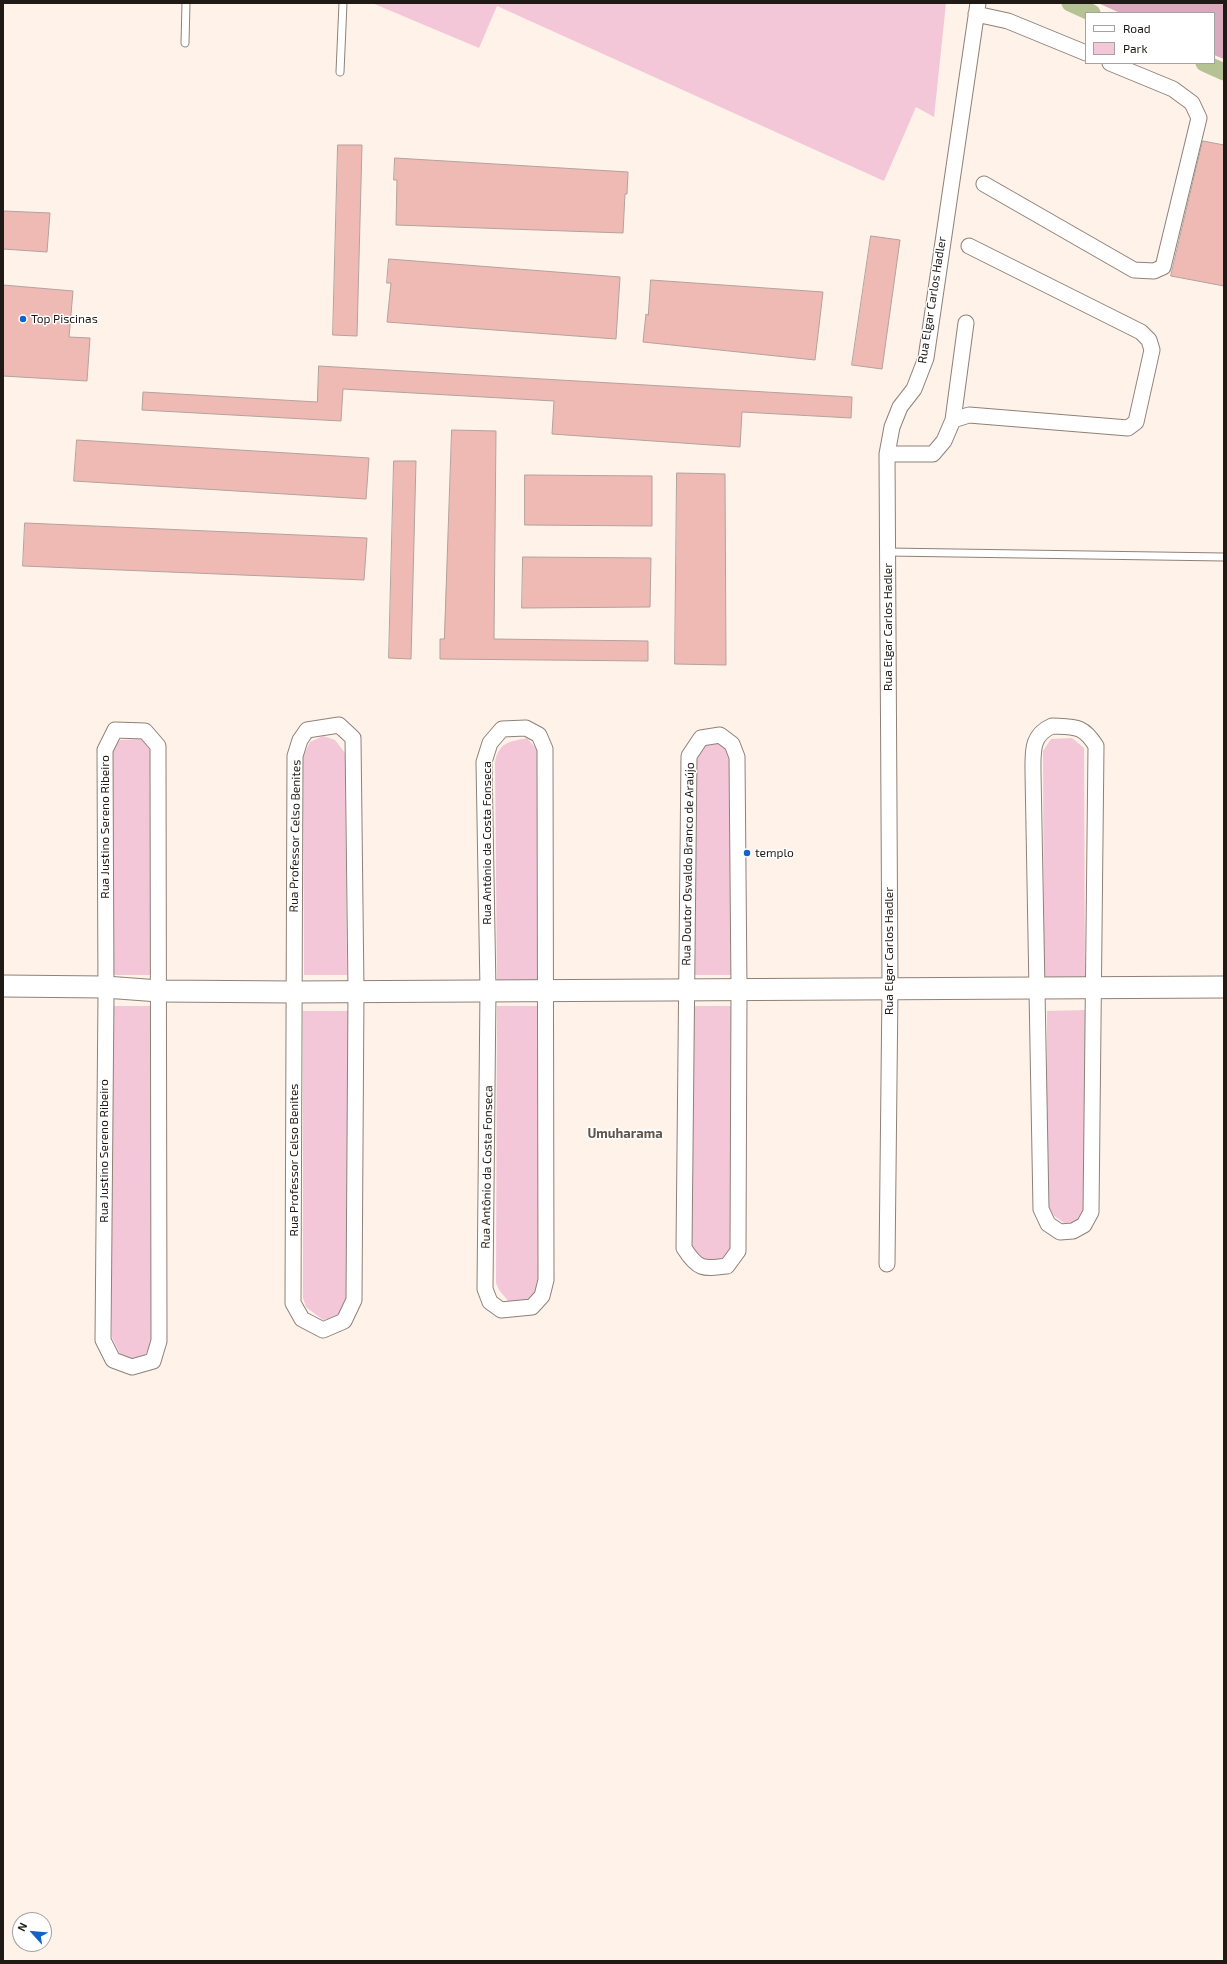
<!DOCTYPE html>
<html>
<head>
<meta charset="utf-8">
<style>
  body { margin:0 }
  #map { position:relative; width:1227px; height:1964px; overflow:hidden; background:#fef2e9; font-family:"Exo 2",sans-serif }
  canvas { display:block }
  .frame { position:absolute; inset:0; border:4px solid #1f1a16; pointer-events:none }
  .legend { position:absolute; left:1085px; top:12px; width:130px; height:52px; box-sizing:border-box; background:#fff; border:1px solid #a5a3a2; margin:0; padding:5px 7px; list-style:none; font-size:12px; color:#1f1a16 }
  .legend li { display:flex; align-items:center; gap:8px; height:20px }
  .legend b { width:20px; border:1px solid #a5a3a2 }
  .north { position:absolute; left:12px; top:1912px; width:40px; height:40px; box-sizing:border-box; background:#fff; border:1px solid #a5a3a2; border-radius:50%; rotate:297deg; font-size:11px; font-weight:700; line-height:16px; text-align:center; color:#1f1a16 }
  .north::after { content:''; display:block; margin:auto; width:14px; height:18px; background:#1062cc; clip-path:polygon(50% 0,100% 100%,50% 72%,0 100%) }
</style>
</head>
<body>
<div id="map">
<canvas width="1227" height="1964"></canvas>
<div class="frame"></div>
<ul class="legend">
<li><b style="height:5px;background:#fff"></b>Road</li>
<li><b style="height:11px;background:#f3c7d8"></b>Park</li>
</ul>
<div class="north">N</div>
</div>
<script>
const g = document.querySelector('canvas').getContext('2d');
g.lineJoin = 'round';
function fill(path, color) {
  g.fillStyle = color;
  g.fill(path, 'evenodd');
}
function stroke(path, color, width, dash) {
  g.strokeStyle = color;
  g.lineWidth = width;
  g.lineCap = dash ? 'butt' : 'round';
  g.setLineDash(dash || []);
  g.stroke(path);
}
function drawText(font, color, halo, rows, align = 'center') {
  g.font = font + ' "Exo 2",sans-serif';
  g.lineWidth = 3;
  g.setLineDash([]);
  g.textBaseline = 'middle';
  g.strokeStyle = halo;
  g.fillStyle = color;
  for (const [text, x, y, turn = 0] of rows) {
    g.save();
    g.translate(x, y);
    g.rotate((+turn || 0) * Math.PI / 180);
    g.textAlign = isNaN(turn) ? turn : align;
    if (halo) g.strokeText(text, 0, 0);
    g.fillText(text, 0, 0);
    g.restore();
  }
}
fill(new Path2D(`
  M 372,3 L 946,3 L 934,117 L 916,107 L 884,181 L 497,6 L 479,48 Z
  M 323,736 L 335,740 L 345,753 L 347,975 L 304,975 L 303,756 L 310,742 Z
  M 527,738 L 540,753 L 541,983 L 497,983 L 495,762 C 499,742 509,742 527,738 Z
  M 1072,738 L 1084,748 L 1085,977 L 1044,978 L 1043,751 L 1051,739 Z
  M 143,739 L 151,752 L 152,975 L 111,975 L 111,752 L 120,740 Z
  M 718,739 L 727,746 L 732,760 L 734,975 L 695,975 L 694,758 L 704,743 Z
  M 109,1006 L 152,1006 L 154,1339 L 145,1355 L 133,1362 L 120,1354 L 112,1337 Z
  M 497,1006 L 541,1006 L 540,1280 C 534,1299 529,1300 510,1303 L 499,1290 L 496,1283 Z
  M 691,1006 L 731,1006 L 731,1249 L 722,1261 L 707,1263 L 695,1256 L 691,1242 Z
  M 1087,1010 L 1087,1207 L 1077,1222 L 1064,1223 L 1053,1215 L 1047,1203 L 1047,1011 Z
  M 303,1011 L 348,1011 L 347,1299 L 339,1317 L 323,1320 L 306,1307 L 303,1298 Z`), '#f3c7d8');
fill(new Path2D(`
  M 1098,3 L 1219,3 L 1224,5 L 1224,59 L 1214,55 L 1214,13 L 1120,13 Z`), '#dba9bd');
stroke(new Path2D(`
  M 1070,3 L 1092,13
  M 1204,63 L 1224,72`), '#b5c294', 17);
const building = new Path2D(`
  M 1203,141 L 1224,145 L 1224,286 L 1171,276 Z
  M 338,145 L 362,145 L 357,336 L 333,335 Z
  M 395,158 L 628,172 L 627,194 L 625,194 L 623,233 L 396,225 L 397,180 L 394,180 Z
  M 3,211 L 50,213 L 47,252 L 3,249 Z
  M 871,236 L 900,240 L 882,369 L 852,365 Z
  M 389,259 L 620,277 L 616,339 L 387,322 L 391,283 L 387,283 Z
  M 651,280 L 823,292 L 815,360 L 643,342 L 646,314 L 648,315 Z
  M 3,285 L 73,291 L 69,337 L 90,338 L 87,381 L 3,376 Z
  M 319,366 L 852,397 L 851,418 L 742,412 L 740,447 L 552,434 L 554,401 L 343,389 L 341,421 L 142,410 L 143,392 L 317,402 Z
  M 452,430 L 496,431 L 494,639 L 648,641 L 648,661 L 440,659 L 440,639 L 444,639 Z
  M 77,440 L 369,458 L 366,499 L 74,481 Z
  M 394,461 L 416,461 L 411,659 L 389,658 Z
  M 677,473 L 725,474 L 726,665 L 675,664 Z
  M 525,475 L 652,476 L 652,526 L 525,525 Z
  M 25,523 L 367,538 L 364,580 L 23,566 Z
  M 523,557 L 651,558 L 650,607 L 522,608 Z`);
fill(building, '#f0bab4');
stroke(building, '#b3a19e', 1);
const lane = new Path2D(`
  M 185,43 L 186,3
  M 340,72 L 343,3
  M 888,552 L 1224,557`);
const street = new Path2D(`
  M 976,14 L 1008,21 L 1086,53
  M 984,184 L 1134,270 L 1154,271 L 1163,267 L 1199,118 L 1192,103 L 1173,89 L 1110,63
  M 953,420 L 966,323
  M 887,454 L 933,454 L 944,441 L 953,420 L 969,415 L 1128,428 L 1136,422 L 1152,350 L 1149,340 L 1141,332 L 969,246
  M 339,725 L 353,738 L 356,991 L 354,1300 L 344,1321 L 323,1330 L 302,1319 L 293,1303 L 295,756 L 300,740 L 307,730 Z
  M 1052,726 C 1075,727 1083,725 1096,746 L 1091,1212 L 1084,1225 L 1073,1231 L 1060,1232 L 1048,1224 L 1041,1209 L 1033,772 C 1033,752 1031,735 1052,726 Z
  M 526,728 L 539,735 L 545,749 L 546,1280 L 542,1296 L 532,1307 L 501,1310 L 490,1302 L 485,1289 L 488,990 L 484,762 L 490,743 L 502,729 Z
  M 115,730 L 145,731 L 158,746 L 159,1341 L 153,1361 L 132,1367 L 113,1360 L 103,1340 L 106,995 L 105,750 Z
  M 720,735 L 732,744 L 737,757 L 739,989 L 738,1251 L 727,1266 C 703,1269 698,1270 684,1248 L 689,756 L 701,738 Z
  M 887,1264 L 890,988 L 887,454 L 892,427 L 900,407 L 914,389 L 926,358 L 978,3`);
const secondary = new Path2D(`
  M 3,986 L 105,987 L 159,991 L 294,992 L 1224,987`);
stroke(lane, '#8f8178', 9);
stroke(street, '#8f8178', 17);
stroke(secondary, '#8f8178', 23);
stroke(lane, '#fff', 7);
stroke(street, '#fff', 15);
stroke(secondary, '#fff', 21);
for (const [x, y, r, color] of [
  [23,319,4,"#1062cc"],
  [747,853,4,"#1062cc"]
]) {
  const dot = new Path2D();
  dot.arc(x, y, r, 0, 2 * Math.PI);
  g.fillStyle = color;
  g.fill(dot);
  stroke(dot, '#fff', 1.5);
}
drawText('12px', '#1f1a16', '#fff', [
  ["Rua Elgar Carlos Hadler",932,300,-81],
  ["Rua Elgar Carlos Hadler",888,627,-90],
  ["Rua Justino Sereno Ribeiro",105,827,-90],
  ["Rua Professor Celso Benites",295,836,-89],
  ["Rua Antônio da Costa Fonseca",487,843,-90],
  ["Rua Doutor Osvaldo Branco de Araújo",688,864,-89],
  ["Rua Elgar Carlos Hadler",889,951,-90],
  ["Rua Justino Sereno Ribeiro",104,1151,-90],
  ["Rua Professor Celso Benites",294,1160,-90],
  ["Rua Antônio da Costa Fonseca",487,1167,-89]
]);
drawText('12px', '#1f1a16', '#fff', [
  ["Top Piscinas",31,319],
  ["templo",755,853]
], 'left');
drawText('bold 13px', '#61554c', '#fff', [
  ["Umuharama",625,1134]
]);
</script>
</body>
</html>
